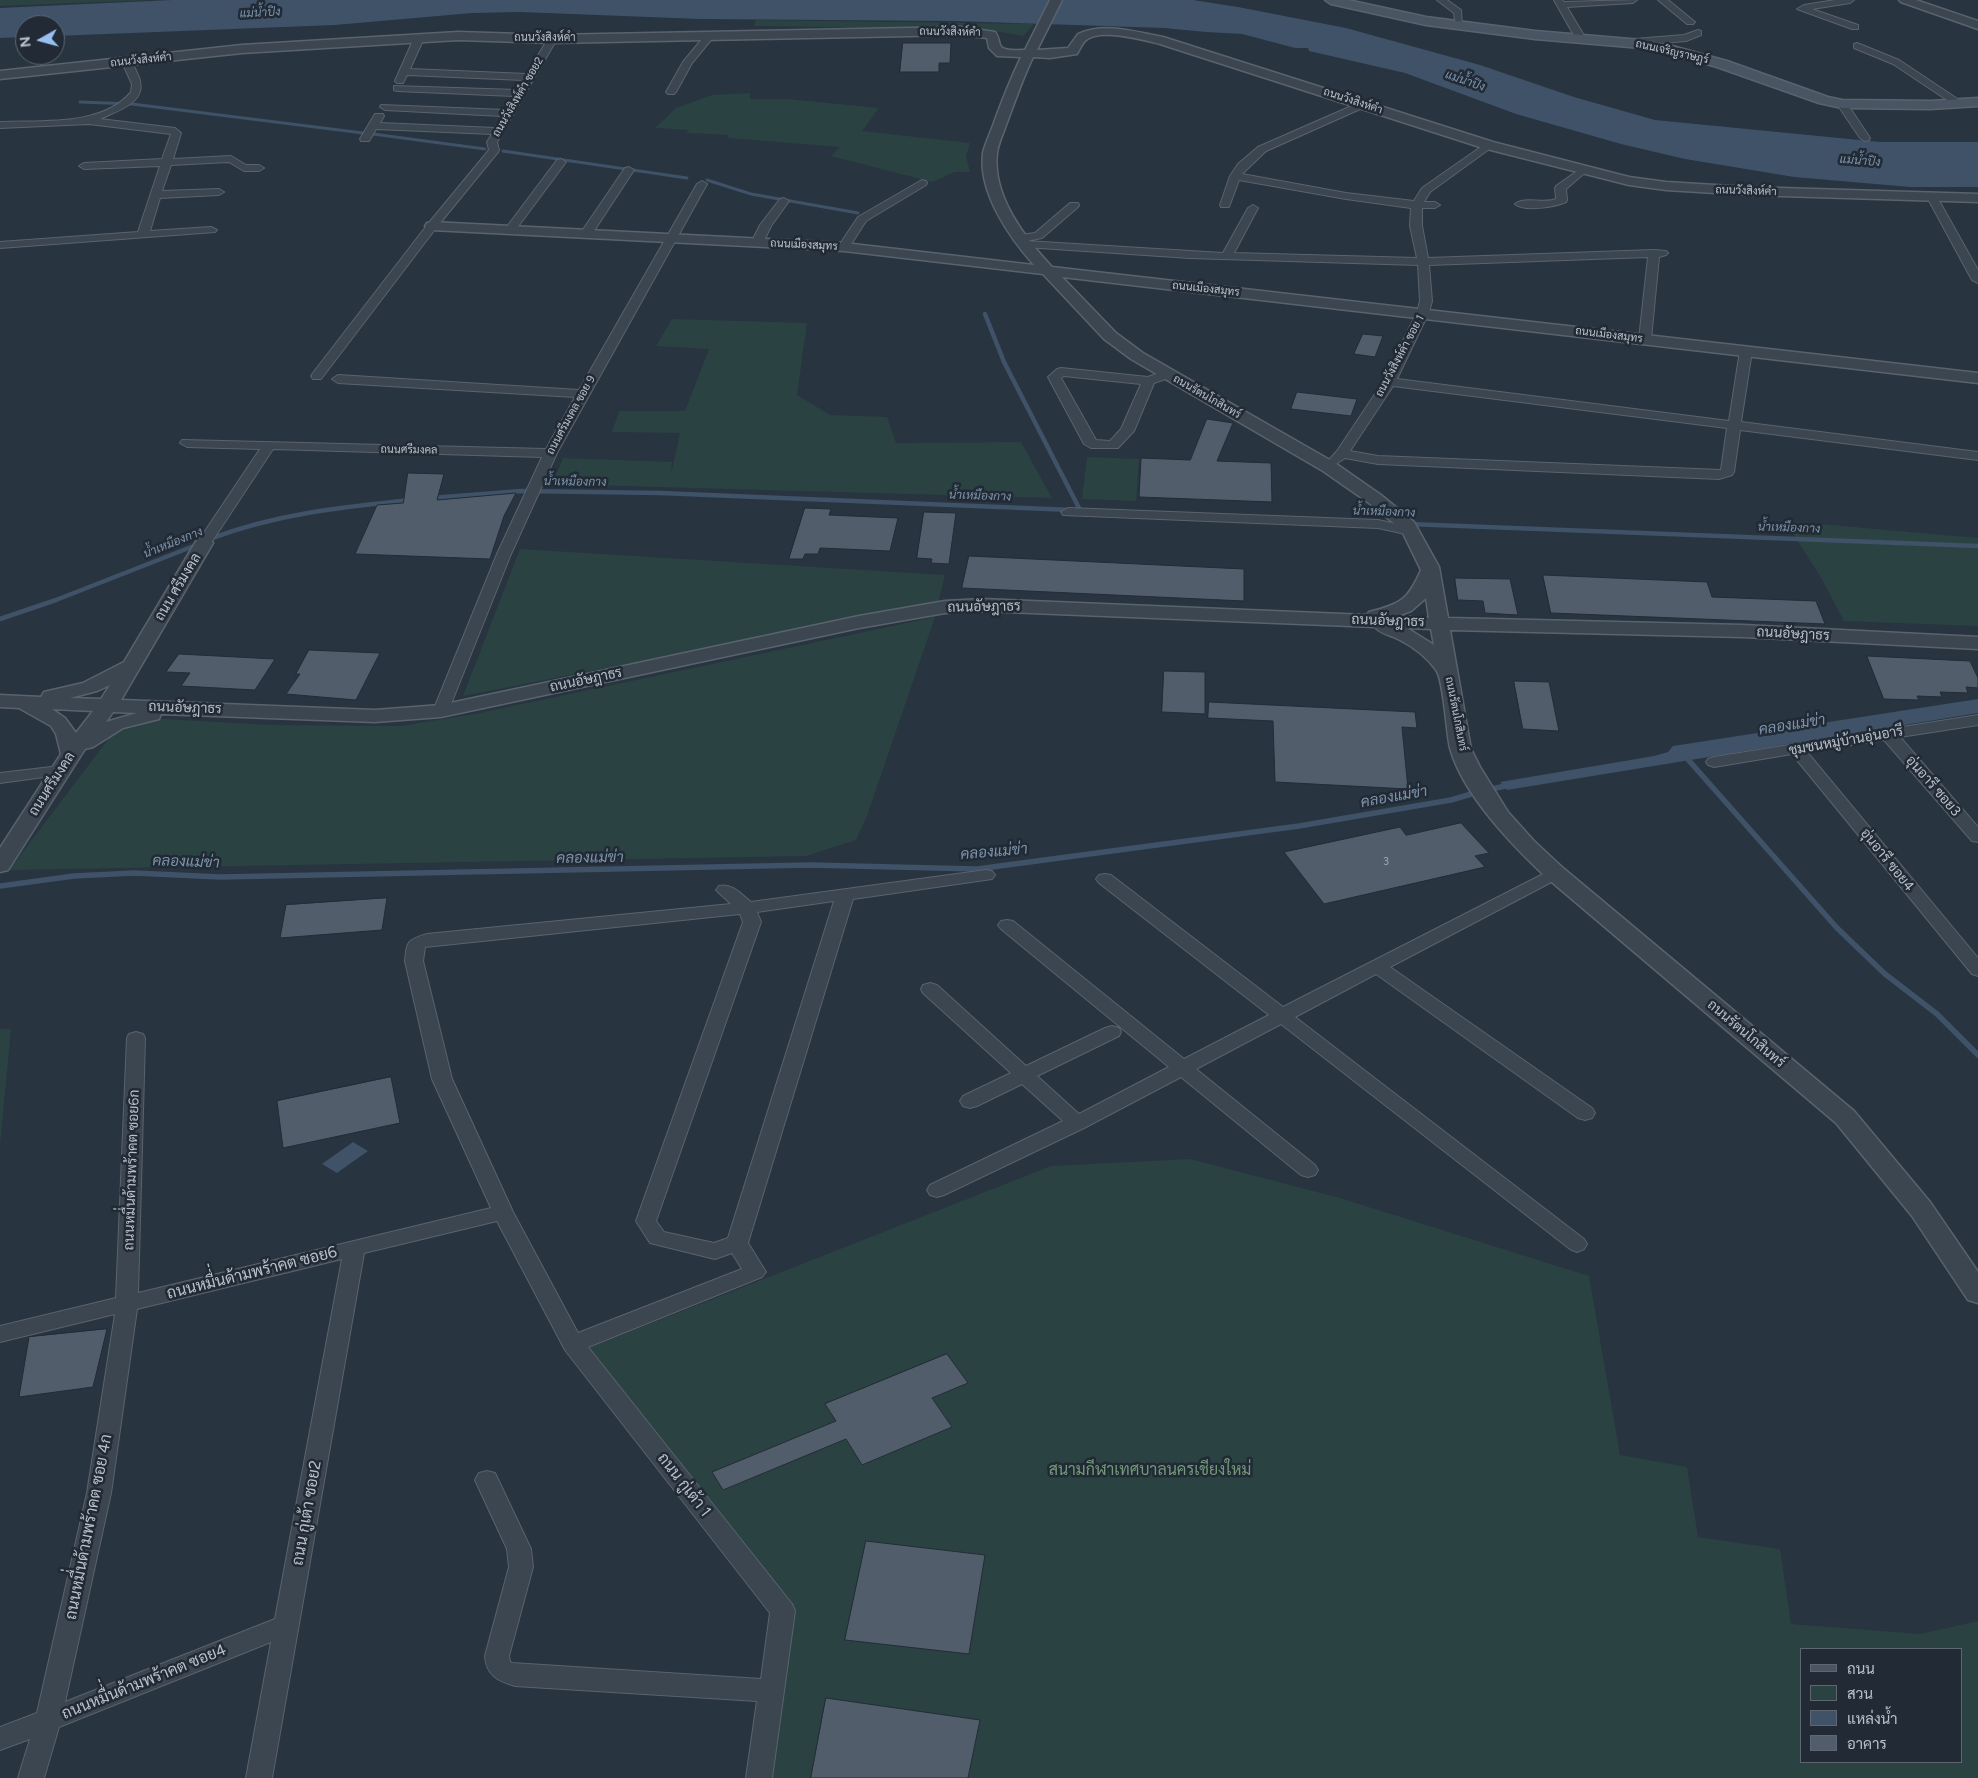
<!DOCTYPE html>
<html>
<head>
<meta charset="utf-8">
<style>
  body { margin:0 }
  #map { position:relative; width:1978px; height:1778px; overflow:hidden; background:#283440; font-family:Figtree,Sarabun,sans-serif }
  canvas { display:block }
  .legend { position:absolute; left:1800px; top:1648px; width:162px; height:115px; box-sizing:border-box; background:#212a35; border:1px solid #5e6671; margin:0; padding:6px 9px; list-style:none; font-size:15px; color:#b9c1ca }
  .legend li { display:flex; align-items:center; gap:10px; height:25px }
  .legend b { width:25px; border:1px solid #5e6671 }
  .north { position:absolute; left:15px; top:15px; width:50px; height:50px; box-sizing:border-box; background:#212a35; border:1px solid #5e6671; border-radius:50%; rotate:263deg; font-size:14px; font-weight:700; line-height:20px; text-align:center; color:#b9c1ca }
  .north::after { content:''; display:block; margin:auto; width:18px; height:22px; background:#97bff1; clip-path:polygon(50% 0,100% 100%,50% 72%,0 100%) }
</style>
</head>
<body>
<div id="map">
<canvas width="1978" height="1778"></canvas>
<ul class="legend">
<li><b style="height:6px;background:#4a5563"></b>ถนน</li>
<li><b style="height:14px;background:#2b4242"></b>สวน</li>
<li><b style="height:14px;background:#3f5268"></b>แหล่งน้ำ</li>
<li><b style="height:14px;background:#515d6b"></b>อาคาร</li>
</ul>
<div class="north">N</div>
</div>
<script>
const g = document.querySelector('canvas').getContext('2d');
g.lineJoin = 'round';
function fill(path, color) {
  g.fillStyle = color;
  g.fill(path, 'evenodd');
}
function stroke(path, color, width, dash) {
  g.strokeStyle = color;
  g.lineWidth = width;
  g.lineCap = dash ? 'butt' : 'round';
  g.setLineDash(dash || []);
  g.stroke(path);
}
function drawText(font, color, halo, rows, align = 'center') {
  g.font = font + ' Figtree,Sarabun,sans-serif';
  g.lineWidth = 5;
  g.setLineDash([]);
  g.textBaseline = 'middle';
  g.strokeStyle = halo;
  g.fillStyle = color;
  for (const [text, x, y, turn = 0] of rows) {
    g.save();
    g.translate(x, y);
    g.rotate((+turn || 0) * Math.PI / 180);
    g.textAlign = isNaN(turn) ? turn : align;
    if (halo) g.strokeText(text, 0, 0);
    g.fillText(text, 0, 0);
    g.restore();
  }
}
fill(new Path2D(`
  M 0,0 L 153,0 L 0,6 Z
  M 756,20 L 1034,24 L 1023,36 L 983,29 L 754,26 Z
  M 750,93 L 750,99 L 787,99 L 879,108 L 862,131 L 970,143 L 966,156 L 970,172 L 955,172 L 932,182 L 831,156 L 840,147 L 727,138 L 729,135 L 686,133 L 689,130 L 655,128 L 676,108 L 712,95 Z
  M 672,319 L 807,323 L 797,395 L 830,415 L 887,417 L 896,443 L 1021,442 L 1052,498 L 552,484 L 563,458 L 672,462 L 671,475 L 680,433 L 612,432 L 619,411 L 685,411 L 709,349 L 656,346 Z
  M 1087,457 L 1139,459 L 1136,501 L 1082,499 Z
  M 1785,521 L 1978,538 L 1978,626 L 1844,621 L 1820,576 Z
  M 520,549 L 945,575 L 938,603 L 463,696 Z
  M 935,617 L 867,816 L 856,840 L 806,856 L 9,870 L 116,729 L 147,718 L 271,725 L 400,726 L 475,714 Z
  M 0,1029 L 11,1029 L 0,1145 Z
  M 1190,1159 L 1340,1198 L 1589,1276 L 1620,1455 L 1687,1467 L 1698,1537 L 1780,1549 L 1791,1624 L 1920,1634 L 1978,1621 L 1978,1778 L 772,1778 L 792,1610 L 586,1349 L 1051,1166 ZM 1802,1649 L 1962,1649 L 1962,1762 L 1802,1762 Z`), '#2b4242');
fill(new Path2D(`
  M 172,0 L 1193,0 L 1238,7 L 1346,28 L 1480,65 L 1574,97 L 1655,120 L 1880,142 L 1978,142 L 1978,187 L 1910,187 L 1794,177 L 1685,159 L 1621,144 L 1516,114 L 1405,73 L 1309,51 L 1308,48 L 1295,48 L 1242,34 L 1206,32 L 1164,28 L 954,21 L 700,19 L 520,12 L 472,13 L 335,25 L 55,36 L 55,25 L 25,25 L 25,37 L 0,38 L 0,8 Z
  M 1978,699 L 1978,713 L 1507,790 L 1500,782 L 1654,756 L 1668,752 L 1673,746 Z
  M 353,1142 L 368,1151 L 337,1173 L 322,1164 Z`), '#3f5268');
stroke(new Path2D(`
  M 80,102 L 132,104 L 363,133
  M 373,134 L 485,149
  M 503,151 L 687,178
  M 707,180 L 751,194 L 858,213`), '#3f5268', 3);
stroke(new Path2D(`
  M 985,314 L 1004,362 L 1080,510
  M 432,498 L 521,491 L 660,493 L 1072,510
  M 1409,524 L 1978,546
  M 210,539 C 275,514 342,507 411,500
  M 0,619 L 56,600 L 199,544`), '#3f5268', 4.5);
stroke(new Path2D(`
  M 1684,755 L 1837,928 L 1885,974 L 1937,1014 L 1978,1055
  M 1487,790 L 1510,785
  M 0,886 L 74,876 L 134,873 L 220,877 L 811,865 L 977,869 L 1299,826 L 1451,800 L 1478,792`), '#3f5268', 5.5);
const building = new Path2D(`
  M 903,43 L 951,43 L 950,63 L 939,63 L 939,72 L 900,72 Z
  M 1363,334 L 1383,336 L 1375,357 L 1354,354 Z
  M 1297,392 L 1357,399 L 1351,416 L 1291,409 Z
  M 1207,419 L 1233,423 L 1217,461 L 1271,463 L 1272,502 L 1139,497 L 1141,458 L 1190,460 Z
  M 408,473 L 444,474 L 437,500 L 516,493 L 504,516 L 490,559 L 355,554 L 377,505 L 403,503 Z
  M 805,508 L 831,509 L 829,515 L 898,518 L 890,551 L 820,548 L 818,554 L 805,554 L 803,559 L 789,559 Z
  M 924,512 L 956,513 L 949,564 L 931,563 L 932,559 L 917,558 Z
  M 969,556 L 1244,569 L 1244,601 L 962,588 Z
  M 1543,575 L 1707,582 L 1712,597 L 1816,601 L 1825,624 L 1551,613 Z
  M 1455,578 L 1510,579 L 1518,615 L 1485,613 L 1483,601 L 1458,600 Z
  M 309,650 L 380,653 L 356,700 L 286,694 L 300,674 L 296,674 Z
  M 179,654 L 275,659 L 255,690 L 181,686 L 190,673 L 166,672 Z
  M 1867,656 L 1970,661 L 1978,678 L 1978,688 L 1966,687 L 1968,693 L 1940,692 L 1942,697 L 1917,696 L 1919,700 L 1884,699 Z
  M 1164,671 L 1205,672 L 1205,714 L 1162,712 Z
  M 1514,681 L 1549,682 L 1559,731 L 1523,729 Z
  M 1209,702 L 1415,712 L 1417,728 L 1402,727 L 1408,789 L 1275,782 L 1273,721 L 1208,718 Z
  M 1461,823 L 1489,853 L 1475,856 L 1485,867 L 1324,904 L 1284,852 L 1400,827 L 1406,835 Z
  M 387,898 L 382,930 L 280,938 L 286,905 Z
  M 391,1077 L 400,1123 L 283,1148 L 277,1101 Z
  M 107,1329 L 93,1387 L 19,1397 L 29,1337 Z
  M 947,1354 L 968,1383 L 932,1398 L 952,1427 L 862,1465 L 846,1439 L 723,1490 L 712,1472 L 836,1421 L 825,1404 Z
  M 866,1541 L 985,1555 L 969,1654 L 845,1640 Z
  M 826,1698 L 980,1720 L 968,1778 L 811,1778 Z`);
fill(building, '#515d6b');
stroke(building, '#232c37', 1);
const minor = new Path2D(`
  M 1437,0 L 1447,0 L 1461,10 L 1462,27 L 1456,27 L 1454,13 Z
  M 1554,0 L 1562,0 L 1564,2 L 1637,0 L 1633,3 L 1567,7 L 1586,39 L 1581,42 L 1576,39 Z
  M 1658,0 L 1668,0 L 1695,22 L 1693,24 L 1687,24 Z
  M 1835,0 L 1854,0 L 1850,3 L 1812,9 L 1858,25 L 1858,29 L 1852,29 L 1797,9 L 1804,5 Z
  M 1698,30 L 1701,31 L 1701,35 L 1686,41 L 1635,45 L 1630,42 L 1635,39 L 1684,35 Z
  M 710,32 L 715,35 L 692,63 L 676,92 L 674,94 L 668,94 L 666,92 L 683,62 L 707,33 Z
  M 419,35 L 424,38 L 410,69 L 527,74 L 549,37 L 555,37 L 557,39 L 497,142 L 499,150 L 498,152 L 436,228 L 321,379 L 313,379 L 311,376 L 313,373 L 428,224 L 489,150 L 487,142 L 492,134 L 376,129 L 369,141 L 361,141 L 360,139 L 375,114 L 383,114 L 384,116 L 380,123 L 495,128 L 502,116 L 385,110 L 380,107 L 381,105 L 506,110 L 514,96 L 397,91 L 394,90 L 394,86 L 517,90 L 523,80 L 407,75 L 403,83 L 397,83 L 395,81 L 414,38 Z
  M 1857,43 L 1899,60 L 1965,104 L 1964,106 L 1956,106 L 1893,64 L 1854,48 L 1854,44 Z
  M 127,59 C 133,61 135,69 138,75 C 150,101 120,110 100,119 L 175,128 L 181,133 L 173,159 L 231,156 L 246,165 L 259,165 L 264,168 L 259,171 L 244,171 L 229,162 L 171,165 L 162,191 L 219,189 L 224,192 L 219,195 L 160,198 L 150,231 L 211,227 L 217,230 L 215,232 L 0,248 L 0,242 L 138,232 L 160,166 L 84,169 L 79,166 L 84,163 L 162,159 L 171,134 L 89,124 L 0,128 L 0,122 C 41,120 102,127 131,92 L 132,84 L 122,62 Z
  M 1363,101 L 1367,102 L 1367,106 L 1266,151 L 1242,174 L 1346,193 L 1414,201 L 1422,188 L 1488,142 L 1493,145 L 1492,147 L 1430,192 L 1424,202 L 1435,202 L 1440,205 L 1435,208 L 1422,208 L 1422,226 L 1428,258 L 1654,250 L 1666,251 L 1668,253 L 1666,255 L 1659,257 L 1651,339 L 1645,343 L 1639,339 L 1648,257 L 1429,265 L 1432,301 L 1429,312 L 1397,379 L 1729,421 L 1740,351 L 1746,347 L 1752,351 L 1741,422 L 1978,452 L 1978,460 L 1740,430 L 1734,472 L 1732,475 L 1719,479 L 1378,464 L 1345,458 L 1336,464 L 1329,460 L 1337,451 L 1383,382 L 1417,312 L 1420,301 L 1418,265 L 1190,258 L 1025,247 L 1019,244 L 1024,241 L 1016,240 L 1014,238 L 1020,235 L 1035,233 L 1070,203 L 1078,203 L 1079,205 L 1078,207 L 1042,238 L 1026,241 L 1223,253 L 1248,208 L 1253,205 L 1258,208 L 1234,253 L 1417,258 L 1410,226 L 1411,208 L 1346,199 L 1239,180 L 1229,207 L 1221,207 L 1220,205 L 1230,176 L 1238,164 L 1258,147 ZM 1393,386 L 1727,428 L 1721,470 L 1378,456 L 1350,451 Z
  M 1842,101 L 1846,102 L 1870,138 L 1869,140 L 1865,141 L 1860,138 L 1837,104 Z
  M 561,159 L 566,162 L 514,232 L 506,232 L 504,230 L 506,228 L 557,160 Z
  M 629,167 L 634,170 L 592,234 L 586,237 L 582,236 L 580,234 L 625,168 Z
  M 1583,167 L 1588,170 L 1566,189 L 1567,200 L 1566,202 C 1555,207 1524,212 1515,204 C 1524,196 1544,204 1556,199 L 1555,188 L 1556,186 Z
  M 922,180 L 926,181 L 927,183 L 926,185 L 866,221 L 848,249 L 840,249 L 838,247 L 858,217 Z
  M 702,181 L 707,184 L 557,453 L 511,554 L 447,714 L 435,714 L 433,711 L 497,554 L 542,457 L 273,449 L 209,546 L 199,546 L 197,543 L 260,449 L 187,447 L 180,443 L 182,440 L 546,449 L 575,397 L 338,383 L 332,379 L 338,375 L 579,390 L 697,184 Z
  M 1932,194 L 1937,197 L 1978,270 L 1978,283 L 1972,280 L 1927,197 Z
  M 784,198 L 789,201 L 771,226 L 763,243 L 761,245 L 753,245 L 751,243 L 760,225 L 780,199 Z
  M 1061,368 L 1148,377 L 1167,370 L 1173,374 L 1171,377 L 1154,383 L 1134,431 L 1118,448 L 1091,448 L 1084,444 L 1048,377 L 1057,369 ZM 1064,376 L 1141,384 L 1121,429 L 1110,441 L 1096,440 L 1061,378 Z
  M 1068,508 L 1378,520 L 1415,528 L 1417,531 L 1410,535 L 1378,528 L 1063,515 L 1061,512 Z
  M 1978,715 L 1978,725 L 1900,737 L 1978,827 L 1978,842 L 1972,841 L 1884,740 L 1807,752 L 1978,958 L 1978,976 L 1972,974 L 1792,754 L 1714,767 L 1708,765 L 1706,762 L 1708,759 L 1714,757 Z
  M 60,766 L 66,768 L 68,771 L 66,774 L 0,783 L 0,773 Z
  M 1555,868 L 1561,869 L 1564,873 L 1561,877 L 1390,967 L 1592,1108 L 1595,1113 L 1592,1118 L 1585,1120 L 1578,1118 L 1376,974 L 1295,1017 L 1584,1239 L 1587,1244 L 1584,1249 L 1577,1252 L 1570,1249 L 1281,1024 L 1196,1069 L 1315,1165 L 1318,1170 L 1315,1175 L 1308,1177 L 1301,1175 L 1181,1077 L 1084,1128 L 944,1195 L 937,1197 L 930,1195 L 927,1190 L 930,1185 L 1063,1121 L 1022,1084 L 977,1106 L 970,1108 L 963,1106 L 960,1101 L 963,1096 L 1011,1073 L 923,993 L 921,989 L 923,985 L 930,983 L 937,985 L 1026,1066 L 1105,1028 L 1112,1026 L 1119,1028 L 1121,1032 L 1119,1036 L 1037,1076 L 1079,1114 L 1169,1067 L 1001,929 L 998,925 L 1001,921 L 1007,920 L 1013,921 L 1184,1059 L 1269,1015 L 1099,883 L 1096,879 L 1099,875 L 1105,874 L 1111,875 L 1283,1007 Z
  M 986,870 L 992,871 L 995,875 L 992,879 L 853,899 L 748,1243 L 766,1272 L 762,1277 L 588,1347 L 792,1604 L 795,1611 L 772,1778 L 746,1778 L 757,1701 L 515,1686 C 498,1681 486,1675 485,1656 L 509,1567 L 507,1549 L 475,1480 L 479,1473 L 487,1471 L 495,1473 L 531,1549 L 533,1567 L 509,1656 L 510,1662 L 512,1663 L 761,1679 L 770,1613 L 565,1350 L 497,1221 L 364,1253 L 272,1778 L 246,1778 L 271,1642 L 59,1727 L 44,1778 L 18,1778 L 30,1739 L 0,1750 L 0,1727 L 37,1713 L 87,1493 L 115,1314 L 0,1342 L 0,1326 L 116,1298 L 127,1038 L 129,1034 L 136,1032 L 143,1034 L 145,1038 L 138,1293 L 491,1208 L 432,1079 L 405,961 C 407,941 407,940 427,934 L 731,904 L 716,890 L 719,886 C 732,883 741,894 751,902 ZM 834,901 L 728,1238 L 714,1243 L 664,1232 L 656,1221 L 761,922 L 757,912 ZM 740,914 L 743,922 L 636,1221 L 650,1243 L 715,1259 L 732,1253 L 742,1269 L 578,1333 L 513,1212 L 452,1079 L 423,961 L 425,947 ZM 342,1259 L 275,1619 L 65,1702 L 111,1493 L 137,1309 Z`);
const tertiary = new Path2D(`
  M 1050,0 L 1062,0 L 1037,50 L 1068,48 L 1078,34 C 1105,22 1135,32 1163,37 L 1493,142 L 1629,177 L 1666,182 L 1748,187 L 1978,194 L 1978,202 L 1748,195 L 1666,190 L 1629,185 L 1483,148 L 1160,44 C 1143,40 1101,28 1086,40 C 1082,43 1080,49 1077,54 L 1050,58 L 1033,57 C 1022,80 1014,104 1005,128 C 1002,136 998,145 997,153 C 992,196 1025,238 1052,267 L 1978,373 L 1978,383 L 1062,277 L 1116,333 L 1143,353 L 1335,463 L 1381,495 L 1414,522 L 1439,567 L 1448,618 L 1743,625 L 1978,637 L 1978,649 L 1743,637 L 1450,630 L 1471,749 L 1480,767 L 1508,812 L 1534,841 L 1563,868 L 1854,1111 L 1930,1202 L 1978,1272 L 1978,1303 L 1968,1300 L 1912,1216 L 1836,1123 L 1547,878 C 1512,845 1463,795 1450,748 C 1446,732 1444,680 1436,670 C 1427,657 1412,646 1398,639 C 1391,635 1380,634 1375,627 L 982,611 L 945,613 L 859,628 L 441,717 L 375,722 L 161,714 L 159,719 L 123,728 L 93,747 L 85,749 L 8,870 L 0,872 L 0,848 L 61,754 L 56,734 L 51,726 L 19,708 L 0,707 L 0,695 L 41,697 L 44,692 L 83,683 L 124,662 L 195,543 L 198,539 L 204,538 L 210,539 L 213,543 L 121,700 L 375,710 L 441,705 L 859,616 L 945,601 L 982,599 L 1367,615 L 1369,612 C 1401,604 1408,600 1421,570 L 1401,529 L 1369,503 L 1323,471 L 1131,359 L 1104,339 L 1043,274 L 844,251 L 432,230 L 427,229 L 425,226 L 427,223 L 432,222 L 844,243 L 1034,265 C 1009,237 978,192 983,153 C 985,144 989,136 992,128 C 1001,103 1010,80 1021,57 L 997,56 L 989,48 L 987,38 L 961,35 L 552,43 L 458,40 L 242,53 L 0,79 L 0,71 L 242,45 L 458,32 L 552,35 L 961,27 L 995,32 C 999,37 998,39 1000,45 C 1003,52 1018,50 1025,50 ZM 1426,598 L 1429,618 L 1397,616 L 1411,611 ZM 1407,628 L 1431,629 L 1434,645 ZM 110,685 L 101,699 L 70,698 L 97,691 ZM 52,709 L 93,711 L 76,733 L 65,718 ZM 113,712 L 137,713 L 106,722 Z
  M 1899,0 L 1916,0 L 1978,21 L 1978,29 L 1901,2 Z`);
const secondary = new Path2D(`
  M 1325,0 L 1348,0 L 1426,17 L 1535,31 L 1654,41 L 1727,61 L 1828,97 L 1842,100 L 1931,101 L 1978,98 L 1978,106 L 1931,109 L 1842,108 L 1819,103 L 1717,67 L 1653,49 L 1535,39 L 1426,25 L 1331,4 Z`);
stroke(minor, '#5a636d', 2);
stroke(tertiary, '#5a636d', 3);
stroke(secondary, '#5a636d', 3);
fill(minor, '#3c4650');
fill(tertiary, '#3c4650');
fill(secondary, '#4a5563');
drawText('11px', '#b9c1ca', '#212a35', [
  ["ถนนวังสิงห์คำ",950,32,1],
  ["ถนนวังสิงห์คำ",545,38],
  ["ถนนเจริญราษฎร์",1672,52,13],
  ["ถนนวังสิงห์คำ",141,60,-6],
  ["ถนนวังสิงห์คำ ซอย2",518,97,-60],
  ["ถนนวังสิงห์คำ",1353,101,18],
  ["ถนนวังสิงห์คำ",1746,191,2],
  ["ถนนเมืองสมุทร",804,245,3],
  ["ถนนเมืองสมุทร",1206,289,6],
  ["ถนนเมืองสมุทร",1609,335,7],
  ["ถนนวังสิงห์คำ ซอย 1",1400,356,-62],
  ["ถนนรัตนโกสินทร์",1207,397,30],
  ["ถนนศรีมงคล ซอย 9",571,415,-61],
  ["ถนนศรีมงคล",409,450,1],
  ["ถนนรัตนโกสินทร์",1456,714,79]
]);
drawText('11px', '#9fa8b2', null, [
  ["3",1386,862]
]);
drawText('italic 12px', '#7c93aa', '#212a35', [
  ["แม่น้ำปิง",260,13,-3],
  ["แม่น้ำปิง",1465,81,19],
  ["แม่น้ำปิง",1860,161,5],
  ["น้ำเหมืองกาง",575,482,1],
  ["น้ำเหมืองกาง",980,496,2],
  ["น้ำเหมืองกาง",1384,512,2],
  ["น้ำเหมืองกาง",1789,528,2],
  ["น้ำเหมืองกาง",173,543,-22]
]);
drawText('14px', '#b9c1ca', '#212a35', [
  ["ถนน ศรีมงคล",178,587,-59],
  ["ถนนอัษฎาธร",984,607,-1],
  ["ถนนอัษฎาธร",1388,621,2],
  ["ถนนอัษฎาธร",1793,634,3],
  ["ถนนอัษฎาธร",586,680,-12],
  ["ถนนอัษฎาธร",185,708,2],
  ["ชุมชนหมู่บ้านอุ่นอารี",1846,741,-10],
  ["ถนนศรีมงคล",52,784,-57],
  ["อุ่นอารี ซอย3",1933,786,49],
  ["อุ่นอารี ซอย4",1887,860,51],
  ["ถนนรัตนโกสินทร์",1746,1034,40],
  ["ถนนหมื่่นด้ามพร้าคต ซอย6ก",132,1170,-88]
]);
drawText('italic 15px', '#7c93aa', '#212a35', [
  ["คลองแม่ข่า",1792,725,-9],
  ["คลองแม่ข่า",1394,797,-10],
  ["คลองแม่ข่า",994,852,-5],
  ["คลองแม่ข่า",590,858,-1],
  ["คลองแม่ข่า",186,862,2]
]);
drawText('16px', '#b9c1ca', '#212a35', [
  ["ถนนหมื่่นด้ามพร้าคต ซอย6",252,1273,-14],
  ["ถนน กู่เต้า 1",684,1485,52],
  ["ถนน กู่เต้า ซอย2",307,1513,-80],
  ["ถนนหมื่่นด้ามพร้าคต ซอย 4ก",89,1527,-79],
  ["ถนนหมื่่นด้ามพร้าคต ซอย4",144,1682,-22]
]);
drawText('16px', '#729978', '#212a35', [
  ["สนามกีฬาเทศบาลนครเชียงใหม่",1150,1470]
]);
</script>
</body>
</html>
